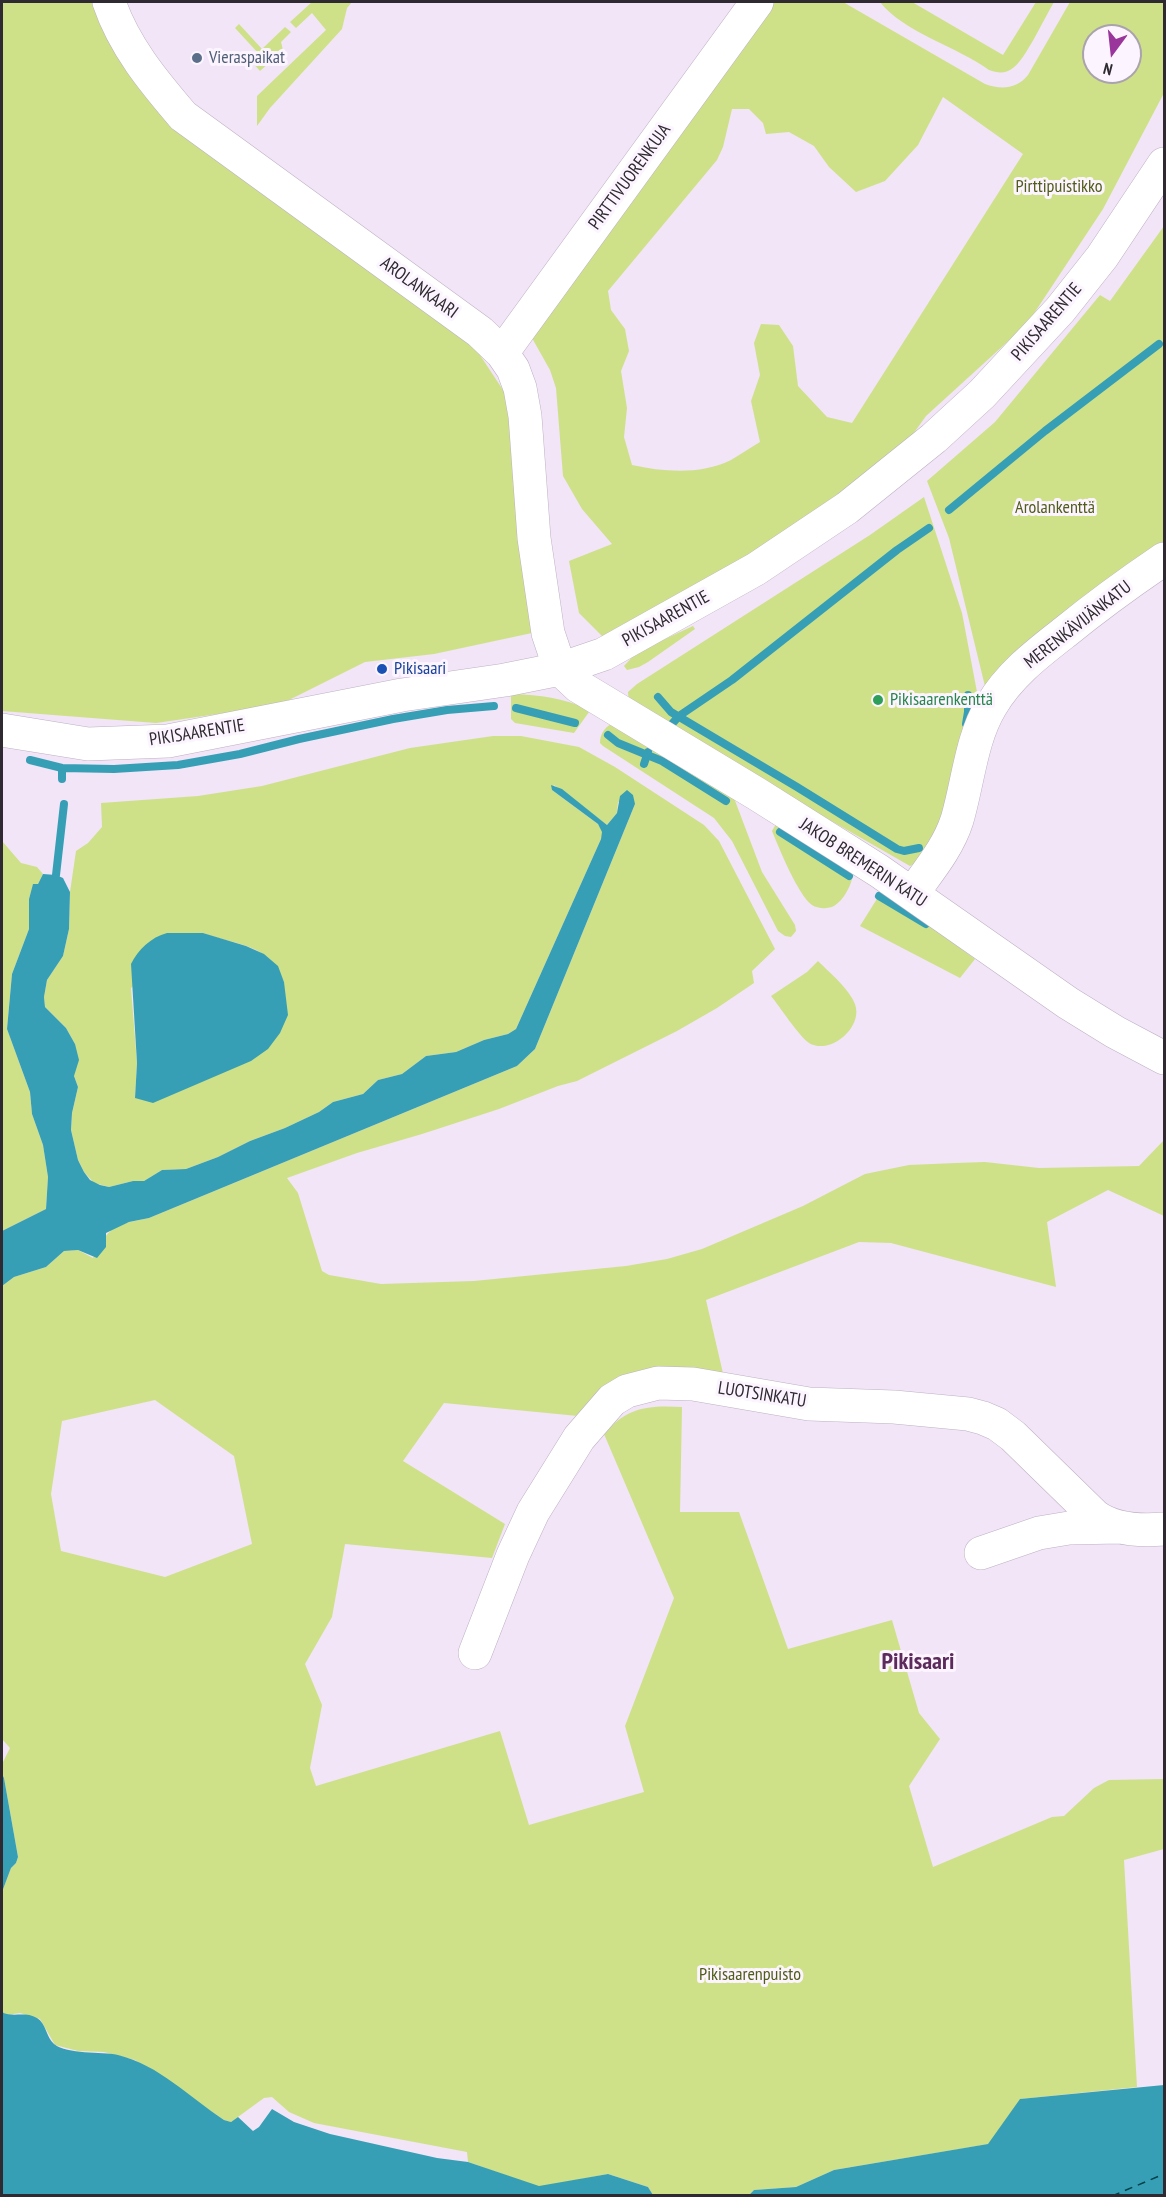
<!DOCTYPE html>
<html>
<head>
<meta charset="utf-8">
<style>
  body { margin:0 }
  #map { position:relative; width:1166px; height:2197px; overflow:hidden; background:#f1e5f7; font-family:"PT Sans Narrow",sans-serif }
  canvas { display:block }
  .frame { position:absolute; inset:0; border:3px solid #2f2a31; pointer-events:none }
  .north { position:absolute; left:1082px; top:24px; width:60px; height:60px; box-sizing:border-box; background:#fcf4ff; border:2px solid #aaa3ad; border-radius:50%; rotate:195deg; font-size:16px; font-weight:700; line-height:24px; text-align:center; color:#2f2a31 }
  .north::after { content:''; display:block; margin:auto; width:21px; height:27px; background:#99359b; clip-path:polygon(50% 0,100% 100%,50% 72%,0 100%) }
</style>
</head>
<body>
<div id="map">
<canvas width="1166" height="2197"></canvas>
<div class="frame"></div>
<div class="north">N</div>
</div>
<script>
const g = document.querySelector('canvas').getContext('2d');
g.lineJoin = 'round';
function fill(path, color) {
  g.fillStyle = color;
  g.fill(path, 'evenodd');
}
function stroke(path, color, width, dash) {
  g.strokeStyle = color;
  g.lineWidth = width;
  g.lineCap = dash ? 'butt' : 'round';
  g.setLineDash(dash || []);
  g.stroke(path);
}
function drawText(font, color, halo, rows, align = 'center') {
  g.font = font + ' "PT Sans Narrow",sans-serif';
  g.lineWidth = 6;
  g.setLineDash([]);
  g.textBaseline = 'middle';
  g.strokeStyle = halo;
  g.fillStyle = color;
  for (const [text, x, y, turn = 0] of rows) {
    g.save();
    g.translate(x, y);
    g.rotate((+turn || 0) * Math.PI / 180);
    g.textAlign = isNaN(turn) ? turn : align;
    if (halo) g.strokeText(text, 0, 0);
    g.fillText(text, 0, 0);
    g.restore();
  }
}
fill(new Path2D(`
  M 2,2 L 97,2 L 130,75 L 472,343 L 505,393 L 512,419 L 532,633 L 434,654 L 365,662 L 279,705 L 156,723 L 2,711 Z
  M 312,2 L 352,2 L 347,8 L 342,29 L 270,108 L 257,126 L 257,96 L 326,30 L 312,13 L 296,28 L 290,22 Z
  M 775,2 L 843,2 L 985,84 C 1001,90 1017,89 1028,75 L 1070,2 L 1164,2 L 1164,93 L 1103,209 L 1027,324 L 926,416 L 903,448 L 808,521 L 605,639 L 579,613 L 569,561 L 612,544 L 582,509 L 563,476 L 556,388 L 550,370 L 532,338 ZM 1094,36 L 1130,36 L 1130,72 L 1094,72 ZM 943,97 L 1023,154 L 852,423 L 827,417 L 798,386 L 793,346 L 779,325 L 761,324 L 754,343 L 760,375 L 751,401 L 760,442 C 750,448 741,454 731,460 C 701,475 664,472 632,465 L 624,437 L 627,408 L 621,371 L 629,351 L 625,329 L 611,310 L 608,291 L 717,160 L 723,147 L 732,109 L 749,109 L 763,123 L 766,134 L 789,132 L 814,146 L 829,167 L 856,192 L 885,181 L 918,145 Z
  M 880,2 L 912,2 L 1003,55 L 1036,2 L 1054,2 C 1045,17 1025,60 1013,68 C 1005,74 998,73 989,70 C 958,47 903,32 880,2 Z
  M 239,24 L 262,49 L 285,27 L 291,32 L 281,42 L 283,50 L 260,71 L 252,62 L 259,54 L 235,28 Z
  M 1164,226 L 1164,559 L 990,707 L 949,538 L 927,481 L 995,422 L 1100,295 L 1110,301 Z
  M 924,497 L 962,613 L 977,692 L 977,715 L 950,821 L 922,859 L 910,866 L 629,705 L 628,692 L 637,684 L 870,535 Z
  M 693,626 L 695,629 L 648,662 L 639,667 L 627,670 L 624,666 L 637,652 Z
  M 513,694 C 540,695 563,698 588,709 L 589,712 L 574,733 L 515,723 L 511,719 L 511,696 Z
  M 611,724 L 734,798 L 762,872 L 795,925 L 796,931 L 791,937 L 785,936 L 778,931 L 732,841 L 714,818 L 603,746 L 600,743 C 600,735 604,728 611,724 Z
  M 493,736 L 521,736 L 579,747 L 615,767 L 704,825 L 719,841 L 775,949 L 752,971 L 754,983 L 717,1008 L 677,1031 L 577,1081 L 558,1086 L 499,1109 L 422,1134 L 357,1153 L 287,1178 L 298,1193 L 322,1271 L 329,1275 L 381,1284 L 474,1281 L 626,1266 L 667,1259 L 702,1249 L 803,1206 L 865,1174 L 909,1165 L 956,1163 L 985,1162 L 1039,1168 L 1139,1166 L 1164,1140 L 1164,1216 L 1108,1190 L 1047,1222 L 1056,1287 L 891,1243 L 859,1242 L 706,1300 L 725,1382 L 578,1416 L 444,1403 L 403,1461 L 505,1524 L 492,1558 L 345,1544 L 332,1617 L 305,1664 L 322,1705 L 310,1768 L 316,1786 L 500,1731 L 529,1825 L 644,1792 L 625,1726 L 674,1598 L 604,1434 C 627,1407 648,1405 682,1407 L 680,1512 L 739,1512 L 788,1649 L 892,1620 L 919,1713 L 940,1739 L 909,1786 L 933,1867 L 1052,1817 L 1064,1816 L 1094,1788 L 1109,1780 L 1164,1779 L 1164,1849 L 1124,1860 L 1137,2087 L 1021,2099 L 989,2144 L 834,2170 L 796,2187 L 754,2190 L 749,2195 L 653,2195 L 648,2187 L 608,2174 L 539,2187 L 468,2162 L 467,2152 L 314,2123 L 289,2112 L 272,2097 L 264,2098 L 231,2122 L 224,2120 L 135,2060 L 104,2052 L 78,2051 L 55,2045 L 40,2019 L 20,2013 L 7,2015 L 2,2012 L 2,1892 L 11,1868 L 16,1863 L 18,1857 L 4,1778 L 2,1774 L 3,1762 L 10,1748 L 2,1739 L 2,1286 L 14,1277 L 46,1267 L 64,1251 L 78,1250 L 93,1258 C 110,1225 113,1225 149,1218 L 517,1066 L 535,1049 L 635,804 L 618,802 L 617,813 L 607,825 L 554,785 L 552,790 L 598,824 L 603,832 L 601,839 L 516,1029 L 508,1034 L 484,1040 L 456,1052 L 426,1056 L 402,1074 L 378,1080 L 363,1094 L 333,1102 L 319,1112 L 285,1128 L 250,1141 L 218,1157 L 186,1169 L 162,1170 L 144,1181 L 133,1181 L 109,1187 L 94,1183 L 84,1172 L 78,1160 L 71,1130 L 72,1113 L 78,1087 L 74,1076 L 75,1044 L 66,1028 L 45,1007 L 44,997 L 47,980 L 63,956 L 69,929 L 70,892 L 76,851 L 88,843 L 102,827 L 101,803 L 198,796 L 262,786 L 410,748 ZM 203,933 C 238,946 269,943 284,982 L 135,1097 L 137,1063 L 131,988 ZM 155,1400 L 234,1456 L 252,1544 L 165,1577 L 61,1551 L 51,1494 L 62,1421 Z
  M 776,824 L 853,874 C 852,884 844,900 834,906 C 828,909 818,909 812,905 C 798,895 779,848 772,831 Z
  M 2,841 L 21,863 L 37,867 L 43,874 L 38,884 L 33,885 L 29,899 L 29,929 L 12,974 L 7,1029 L 30,1092 L 32,1114 L 43,1145 L 48,1177 L 46,1209 L 2,1231 Z
  M 880,894 L 889,896 L 975,959 L 960,978 L 860,926 Z
  M 818,961 C 829,972 854,993 856,1008 C 860,1030 829,1055 809,1043 C 798,1035 780,1007 771,996 L 807,972 Z`), '#cee188');
fill(new Path2D(`
  M 551,785 L 562,789 L 607,825 L 617,813 L 620,796 L 627,790 L 633,795 L 635,804 L 535,1049 L 517,1066 L 149,1218 L 129,1222 L 106,1233 L 106,1247 L 97,1258 L 78,1250 L 64,1251 L 46,1267 L 14,1277 L 2,1286 L 2,1231 L 46,1209 L 48,1177 L 43,1145 L 32,1114 L 30,1092 L 7,1029 L 12,974 L 29,929 L 29,899 L 33,884 L 38,884 L 43,874 L 56,875 L 63,878 L 70,892 L 69,929 L 63,956 L 47,980 L 44,997 L 45,1007 L 66,1028 L 75,1044 L 79,1060 L 74,1076 L 78,1087 L 72,1113 L 71,1130 L 78,1160 L 84,1172 L 90,1180 L 100,1185 L 109,1187 L 133,1181 L 144,1181 L 162,1170 L 186,1169 L 218,1157 L 250,1141 L 285,1128 L 319,1112 L 333,1102 L 363,1094 L 378,1080 L 402,1074 L 426,1056 L 456,1052 L 484,1040 L 508,1034 L 516,1029 L 601,839 L 602,832 L 598,824 L 552,790 Z
  M 167,933 L 203,933 L 246,946 L 264,954 L 278,966 L 284,982 L 288,1015 L 280,1033 L 268,1049 L 251,1061 L 153,1103 L 135,1098 L 137,1063 L 131,964 C 138,950 151,937 167,933 Z
  M 2,1774 L 4,1778 L 18,1857 L 16,1863 L 11,1868 L 2,1892 Z
  M 2,2012 C 12,2018 25,2011 37,2018 C 46,2023 46,2037 54,2044 C 68,2055 100,2051 118,2055 C 159,2065 189,2097 224,2120 L 231,2122 L 238,2117 L 253,2131 L 259,2127 L 272,2109 L 294,2122 L 330,2134 L 437,2158 L 468,2162 L 539,2186 L 608,2174 L 648,2187 L 653,2195 L 2,2195 Z
  M 1164,2085 L 1164,2195 L 749,2195 L 754,2190 L 796,2187 L 834,2170 L 988,2144 L 1020,2099 Z`), '#379fb5');
stroke(new Path2D(`
  M 949,510 L 1045,431 L 1159,344
  M 658,697 L 671,712 L 797,787 L 897,849 L 904,851 L 919,848
  M 516,708 L 575,723
  M 966,724 L 968,712 L 968,695
  M 671,725 L 679,716 L 732,680 L 897,550 L 929,528
  M 608,735 L 618,743 L 662,761 L 726,801
  M 30,760 L 62,768 L 114,769 L 178,765 L 240,754 L 299,739 L 393,719 L 447,710 L 494,706
  M 644,764 L 648,752
  M 62,768 L 62,779
  M 780,832 L 849,876
  M 56,875 L 64,804
  M 879,896 L 926,924`), '#379fb5', 8);
stroke(new Path2D(`
  M 1112,2196 L 1164,2174`), '#00414c', 1.5, [8, 6]);
const minor = new Path2D(`
  M 109,2 C 124,46 153,81 183,116 L 480,332 L 502,353 L 513,369 L 520,388 L 525,416 L 534,538 L 548,633 L 560,669 L 578,686 L 757,794 L 879,871 L 1068,1003 L 1115,1032 L 1164,1058
  M 502,353 L 757,2
  M 2,730 L 88,744 L 168,741 L 402,695 L 505,680 L 560,669 L 604,654 L 756,569 L 847,508 L 934,438 L 982,394 L 1060,310 L 1102,257 L 1164,164
  M 912,894 C 929,870 948,848 957,820 C 968,783 971,739 991,706 C 1009,675 1038,653 1065,632 C 1097,606 1130,582 1164,559
  M 981,1553 L 1039,1533 L 1069,1528 L 1120,1527
  M 475,1653 L 513,1555 L 533,1512 L 579,1438 L 612,1400 L 627,1391 L 658,1383 L 693,1384 L 809,1404 L 894,1407 L 968,1414 L 983,1418 L 997,1424 L 1013,1436 L 1095,1516 C 1114,1530 1141,1531 1164,1529`);
stroke(minor, '#bdb1c2', 34);
stroke(minor, '#fff', 33);
for (const [x, y, r, color] of [
  [197,58,6,"#5c6f8a"],
  [382,669,6,"#1a4fb4"],
  [878,700,6,"#2e9e5b"]
]) {
  const dot = new Path2D();
  dot.arc(x, y, r, 0, 2 * Math.PI);
  g.fillStyle = color;
  g.fill(dot);
  stroke(dot, '#fcf4ff', 2);
}
drawText('18px', '#4e5e75', '#fcf4ff', [
  ["Vieraspaikat",209,58]
], 'left');
drawText('18px', '#2f2a31', '#fcf4ff', [
  ["PIRTTIVUORENKUJA",630,177,-54],
  ["AROLANKAARI",419,288,36],
  ["PIKISAARENTIE",1047,322,-49],
  ["PIKISAARENTIE",666,619,-29],
  ["MERENKÄVIJÄNKATU",1078,625,-38],
  ["PIKISAARENTIE",197,733,-9],
  ["JAKOB BREMERIN KATU",863,863,33],
  ["LUOTSINKATU",762,1395,9]
]);
drawText('18px', '#505c19', '#fcf4ff', [
  ["Pirttipuistikko",1059,187],
  ["Arolankenttä",1055,508],
  ["Pikisaarenpuisto",750,1975]
]);
drawText('18px', '#164399', '#fcf4ff', [
  ["Pikisaari",394,669]
], 'left');
drawText('18px', '#27864d', '#fcf4ff', [
  ["Pikisaarenkenttä",890,700]
], 'left');
drawText('bold 24px', '#5c2b5c', '#fcf4ff', [
  ["Pikisaari",918,1662]
]);
</script>
</body>
</html>
